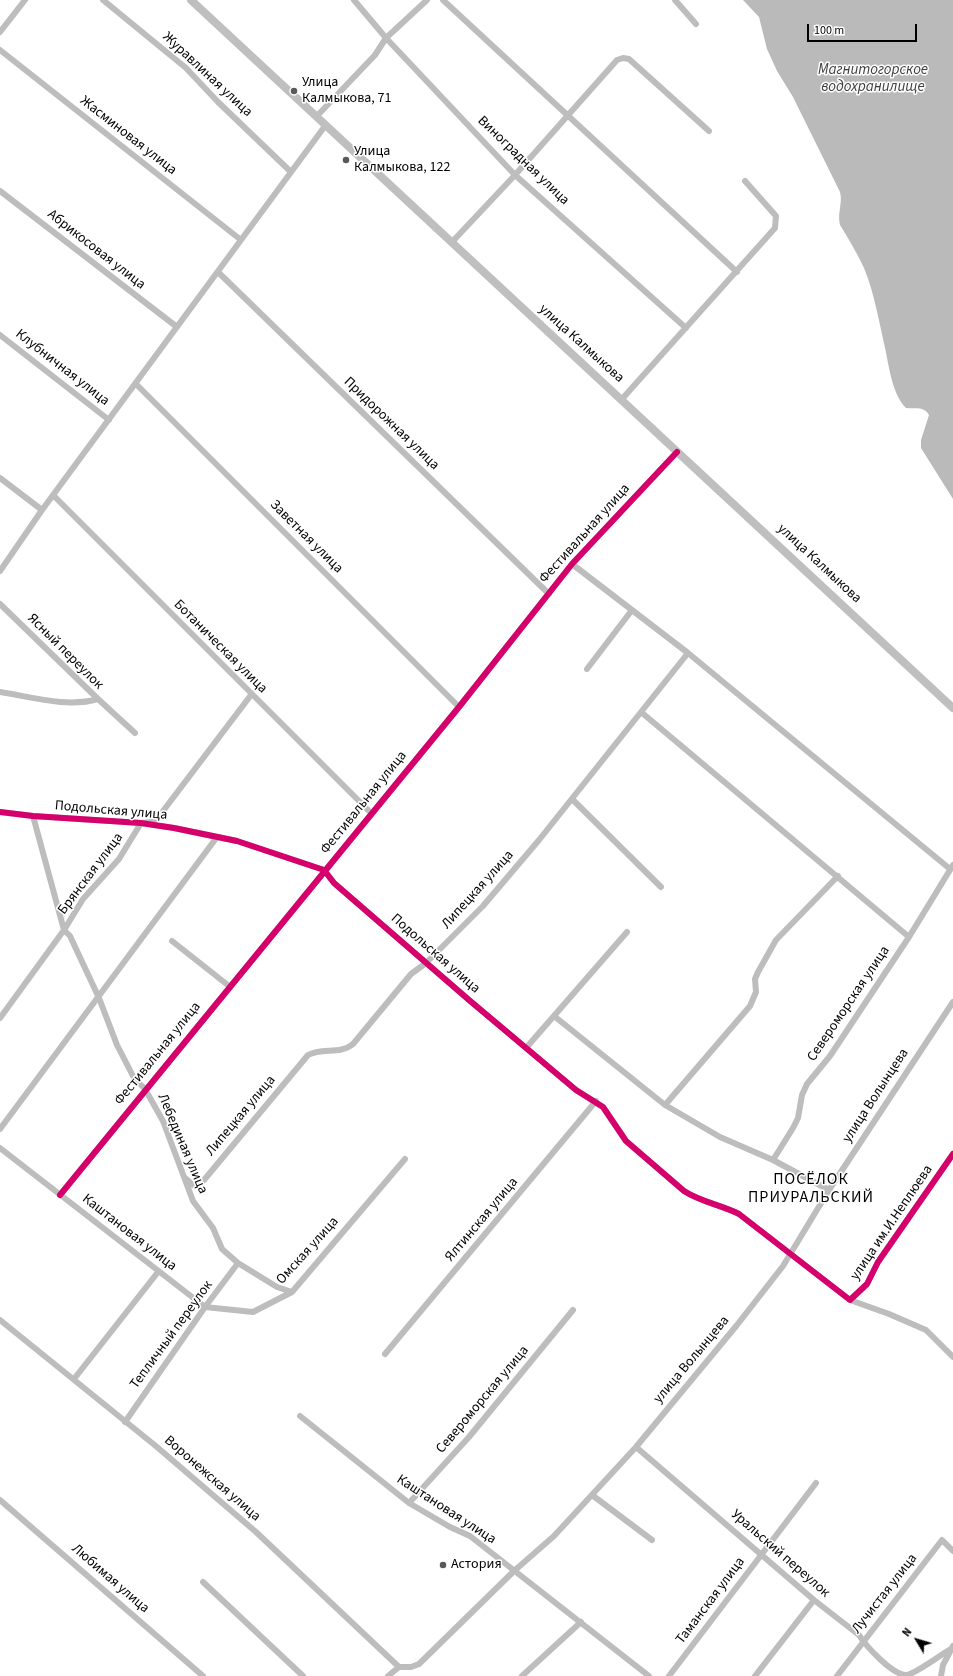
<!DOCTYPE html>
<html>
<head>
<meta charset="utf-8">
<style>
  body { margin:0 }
  #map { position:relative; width:953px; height:1676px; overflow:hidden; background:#fff; font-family:"Source Sans 3",sans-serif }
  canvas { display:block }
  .north { position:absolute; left:897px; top:1620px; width:40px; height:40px; -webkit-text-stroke:3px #fff; paint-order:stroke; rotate:308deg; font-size:11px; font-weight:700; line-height:16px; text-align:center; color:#000 }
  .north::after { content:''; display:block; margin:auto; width:14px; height:18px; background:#000; clip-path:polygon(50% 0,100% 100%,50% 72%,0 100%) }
  .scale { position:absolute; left:807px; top:24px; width:110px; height:18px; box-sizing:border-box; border:2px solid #000; border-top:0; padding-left:5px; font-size:12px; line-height:14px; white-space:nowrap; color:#000; -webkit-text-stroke:3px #fff; paint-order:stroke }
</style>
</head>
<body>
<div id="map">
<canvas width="953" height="1676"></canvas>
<div class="north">N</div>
<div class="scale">100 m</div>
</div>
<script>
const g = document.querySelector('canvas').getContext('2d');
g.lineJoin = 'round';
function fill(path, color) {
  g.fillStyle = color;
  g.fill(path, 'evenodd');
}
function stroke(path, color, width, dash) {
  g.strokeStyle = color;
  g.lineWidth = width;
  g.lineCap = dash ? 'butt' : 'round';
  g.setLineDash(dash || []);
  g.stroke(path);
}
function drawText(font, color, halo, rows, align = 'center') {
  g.font = font + ' "Source Sans 3",sans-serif';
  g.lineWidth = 3;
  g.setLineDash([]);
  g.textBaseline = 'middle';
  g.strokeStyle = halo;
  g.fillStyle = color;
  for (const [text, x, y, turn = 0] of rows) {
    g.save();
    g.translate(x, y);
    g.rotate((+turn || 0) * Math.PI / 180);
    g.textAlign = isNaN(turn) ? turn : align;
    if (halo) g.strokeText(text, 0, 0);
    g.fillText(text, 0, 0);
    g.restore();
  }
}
fill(new Path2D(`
  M 743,0 L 953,0 L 953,499 L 921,448 L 921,440 L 929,415 C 924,406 915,409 906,408 C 892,394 889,366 885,348 C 879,321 874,292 864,268 C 857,253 848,238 840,225 C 837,213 843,203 840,192 L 793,97 L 777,71 L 767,49 L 759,17 Z`), '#bababa');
stroke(new Path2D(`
  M 103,0 L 186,68 L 218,102 L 291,172
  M 354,0 L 386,38 L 515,175 L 686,328
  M 443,0 L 737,272
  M 675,0 L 696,24
  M 0,32 L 25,0
  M 0,50 L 241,240
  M 316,117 L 375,55 L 386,38 L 427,0
  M 0,191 L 177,327
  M 453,241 L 515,175 L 617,60 L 623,58 L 629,59 L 709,131
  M 218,272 L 549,594
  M 0,335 L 109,420
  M 136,384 L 459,707
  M 622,399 L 775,228 L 776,216 L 745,181
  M 0,478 L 42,510
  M 53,495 L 371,813
  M 572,564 L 688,653 L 950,869
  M 0,571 L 42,510 L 325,126
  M 0,604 L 98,699 C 67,708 32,697 0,692
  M 688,653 L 641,712 L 909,937
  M 587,669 L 632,610
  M 98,699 L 135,733
  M 572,799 L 661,887
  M 0,812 L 33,816 L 141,823 L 174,828 L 237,841 L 324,870 L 334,883 L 469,1000 L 576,1090 L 603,1107 L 626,1141 L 684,1191 C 701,1202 721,1205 739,1214 L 850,1300 L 867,1284 L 878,1262 L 953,1154
  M 33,816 L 64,930 L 70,936 L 99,998 L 117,1045 L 134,1078 L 145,1089 L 163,1121 L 193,1201 L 213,1228 L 222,1249 L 238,1263 L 277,1287 L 292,1292
  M 172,941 L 229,986
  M 554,1016 L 665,1105 L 720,1137 L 773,1160 L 829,1190
  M 0,1018 L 64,930 L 83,899 L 119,859 L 141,823 L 152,822 L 160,815 L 251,695
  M 526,1048 L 627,932
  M 665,1105 L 750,1006 L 756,992 L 755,979 L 758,972 L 776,940 L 838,876
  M 0,1129 L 217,837
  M 0,1148 L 205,1307 L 253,1312 L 292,1292 L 405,1159
  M 773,1160 L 793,1128 L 798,1118 L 802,1095 L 807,1084 L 830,1056 L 909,937 L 953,865
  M 184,1177 L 193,1185 L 200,1184 L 204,1180 L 308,1055 C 322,1047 340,1055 353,1044 L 411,974 L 426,963 L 483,906 L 539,840 L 641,712
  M 60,1195 L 459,707 L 572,564 L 677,452
  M 850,1300 L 889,1314 L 926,1330 L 953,1357
  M 0,1320 L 157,1447 L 256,1532 L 399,1667
  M 385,1354 L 596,1101
  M 74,1379 L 158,1272
  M 300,1416 L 409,1503 L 450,1527 L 470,1536 L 649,1676
  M 125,1422 L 205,1307 L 238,1263
  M 636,1447 L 814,1600 L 859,1635 C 866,1646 893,1676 907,1675 C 916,1673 939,1656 949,1650
  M 592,1495 L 652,1540
  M 0,1500 L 203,1676
  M 409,1503 L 469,1437 L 573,1310
  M 203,1582 L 303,1676
  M 388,1676 L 399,1667 L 411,1667 L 419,1664 L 514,1571 L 554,1536 L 636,1447 L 737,1325 L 783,1266 L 829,1190 L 953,1002
  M 522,1676 L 581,1622
  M 669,1676 L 816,1483
  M 755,1676 L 814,1600
  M 837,1676 L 942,1540 L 953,1551
  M 941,1676 L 943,1665 L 953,1646`), '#bdbdbd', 6);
stroke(new Path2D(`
  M 191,0 L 953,708`), '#bfbfbf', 8);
stroke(new Path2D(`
  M 0,812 L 33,816 L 141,823 L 174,828 L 237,841 L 324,870 L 334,883 L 469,1000 L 576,1090 L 603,1107 L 626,1141 L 684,1191 C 701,1202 721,1205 739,1214 L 850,1300 L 867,1284 L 878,1262 L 953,1154
  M 60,1195 L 459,707 L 572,564 L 677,452`), '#d6006c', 6);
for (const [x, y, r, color] of [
  [294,91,4,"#595959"],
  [346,160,4,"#595959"],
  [443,1565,4,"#595959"]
]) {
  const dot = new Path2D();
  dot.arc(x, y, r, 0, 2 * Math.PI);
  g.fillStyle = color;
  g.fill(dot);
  stroke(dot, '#fff', 1.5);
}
drawText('14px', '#000', '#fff', [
  ["Журавлиная улица",207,75,43],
  ["Жасминовая улица",128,136,38],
  ["Виноградная улица",523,161,44],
  ["Абрикосовая улица",96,250,38],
  ["улица Калмыкова",581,344,42],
  ["Клубничная улица",62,368,38],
  ["Придорожная улица",391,424,44],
  ["Фестивальная улица",585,534,-48],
  ["Заветная улица",306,537,45],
  ["улица Калмыкова",819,564,43],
  ["Ботаническая улица",220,647,45],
  ["Ясный переулок",65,652,45],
  ["Фестивальная улица",364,803,-51],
  ["Подольская улица",111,811,5],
  ["Брянская улица",91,874,-53],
  ["Липецкая улица",478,890,-48],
  ["Подольская улица",435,954,41],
  ["Североморская улица",849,1004,-56],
  ["Фестивальная улица",158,1054,-51],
  ["улица Волынцева",876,1096,-57],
  ["Липецкая улица",241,1116,-50],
  ["Лебединая улица",182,1144,67],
  ["Ялтинская улица",482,1220,-50],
  ["улица им.И.Неплюева",892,1223,-56],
  ["Каштановая улица",129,1233,38],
  ["Омская улица",308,1251,-48],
  ["Тепличный переулок",172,1335,-54],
  ["улица Волынцева",692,1360,-50],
  ["Североморская улица",483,1400,-50],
  ["Воронежская улица",212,1479,41],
  ["Каштановая улица",446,1510,33],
  ["Уральский переулок",780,1554,41],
  ["Любимая улица",110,1579,41],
  ["Лучистая улица",885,1594,-52],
  ["Таманская улица",711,1601,-53]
]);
drawText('14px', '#000', '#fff', [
  ["Улица",302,83],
  ["Калмыкова, 71",302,99],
  ["Улица",354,152],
  ["Калмыкова, 122",354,168],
  ["Астория",451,1565]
], 'left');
drawText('italic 15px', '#3d3d3d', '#fff', [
  ["Магнитогорское",873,71],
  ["водохранилище",873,88]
]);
g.letterSpacing = '1px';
drawText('16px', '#000', '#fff', [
  ["ПОСЁЛОК",811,1180],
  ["ПРИУРАЛЬСКИЙ",811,1198]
]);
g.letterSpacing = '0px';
</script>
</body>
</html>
